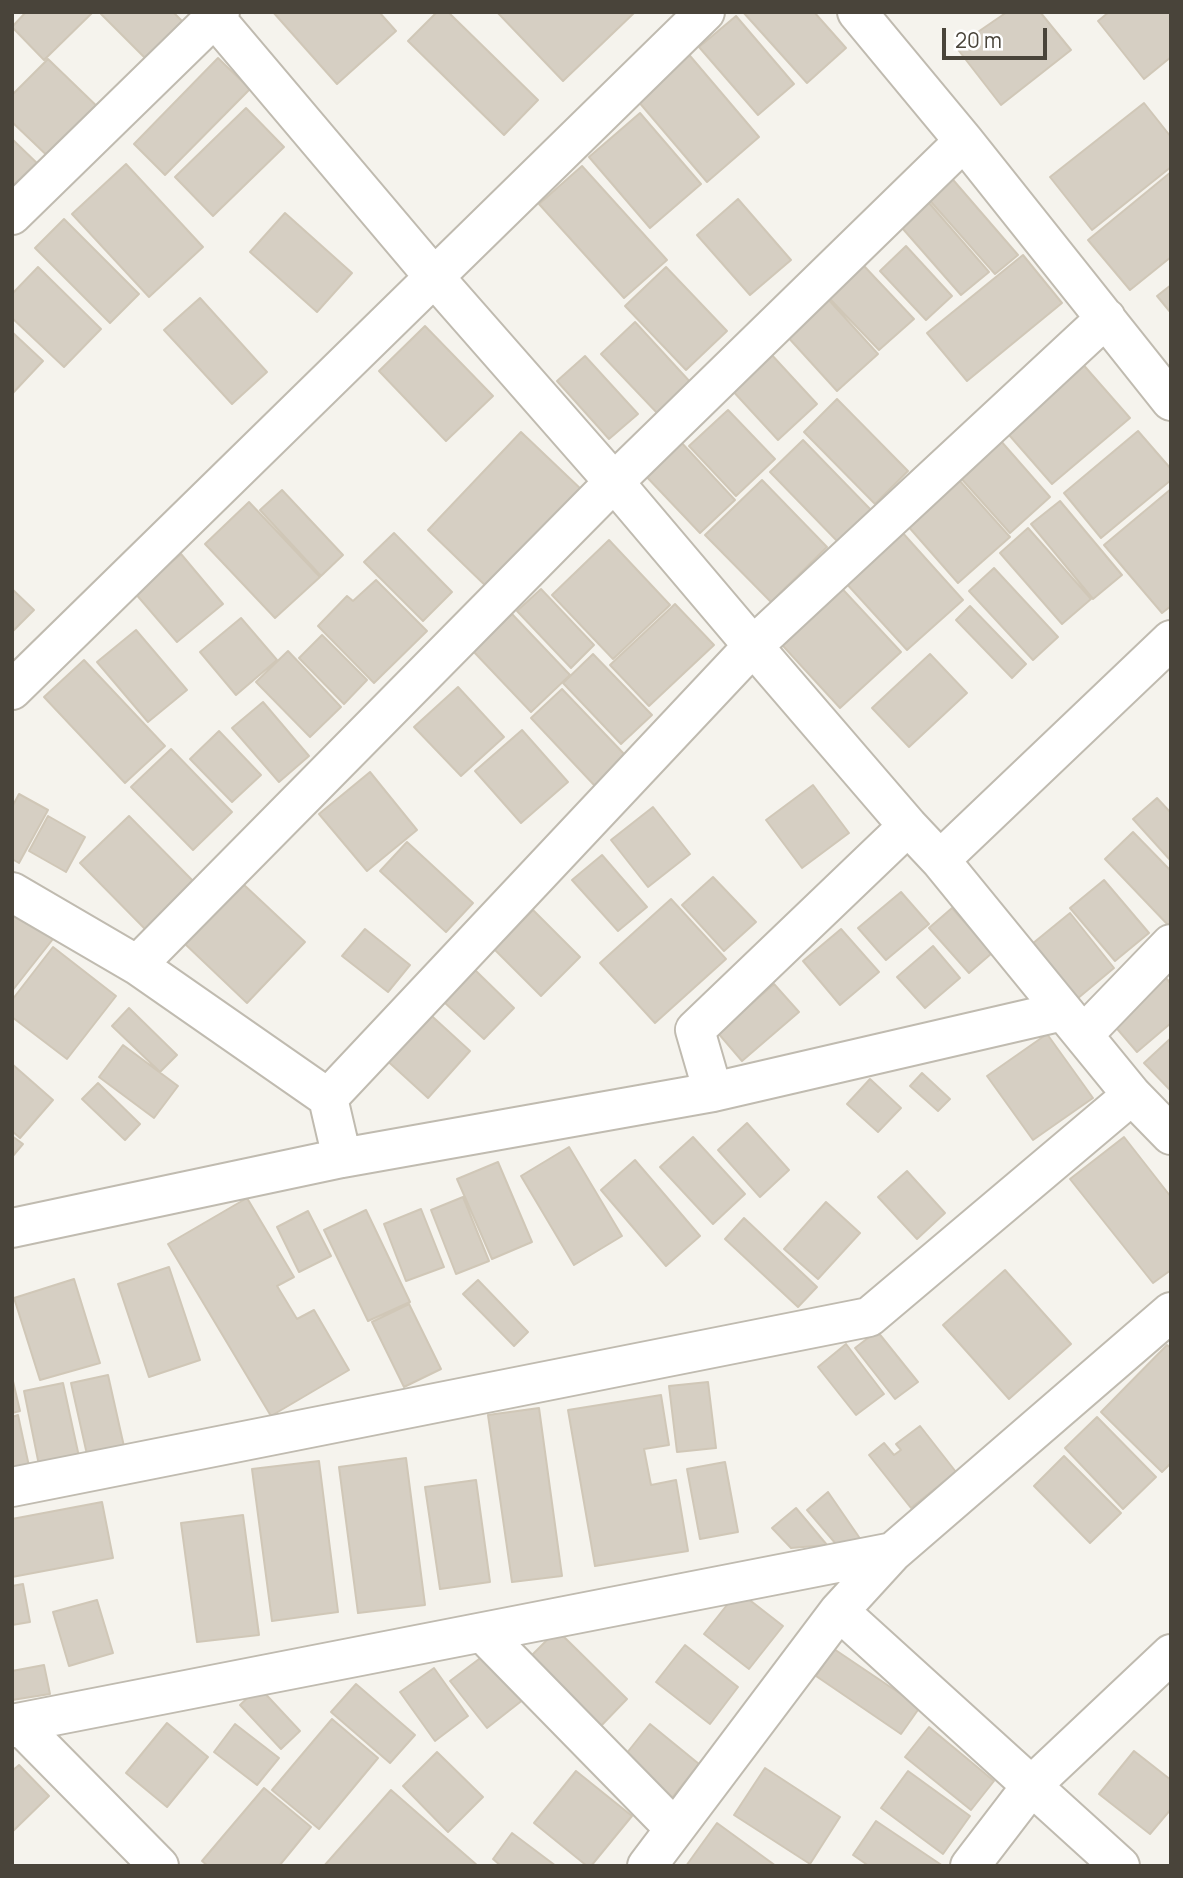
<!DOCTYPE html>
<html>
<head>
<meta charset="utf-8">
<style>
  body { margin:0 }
  #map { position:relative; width:1183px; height:1878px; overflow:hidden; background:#f5f3ed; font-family:Manrope,sans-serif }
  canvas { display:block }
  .frame { position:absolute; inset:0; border:14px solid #49443a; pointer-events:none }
  .scale { position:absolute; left:942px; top:28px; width:105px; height:32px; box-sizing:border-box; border:4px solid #49443a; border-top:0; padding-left:9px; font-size:21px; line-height:24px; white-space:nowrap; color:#49443a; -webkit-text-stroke:5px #fff; paint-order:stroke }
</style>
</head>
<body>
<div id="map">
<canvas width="1183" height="1878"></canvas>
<div class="frame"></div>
<div class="scale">20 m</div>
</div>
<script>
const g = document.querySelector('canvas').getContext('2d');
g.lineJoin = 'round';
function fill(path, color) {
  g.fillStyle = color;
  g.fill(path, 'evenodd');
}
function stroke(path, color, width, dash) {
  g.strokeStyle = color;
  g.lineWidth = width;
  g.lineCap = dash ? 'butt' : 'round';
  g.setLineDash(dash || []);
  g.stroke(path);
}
const building = new Path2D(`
  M 26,12 L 93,12 L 44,60 L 12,27 Z
  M 103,12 L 173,12 L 183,22 L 146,59 L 101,14 Z
  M 273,12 L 379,12 L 396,31 L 337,84 Z
  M 437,12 L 448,12 L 538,100 L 504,135 L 408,41 Z
  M 497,12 L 633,12 L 634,13 L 563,81 Z
  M 743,12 L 814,12 L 846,48 L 807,83 Z
  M 1007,12 L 1040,12 L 1071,50 L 1001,105 L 956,47 Z
  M 1109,12 L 1171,12 L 1171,57 L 1144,79 L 1098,21 Z
  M 736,16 L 794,84 L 758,115 L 699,47 Z
  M 685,50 L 759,137 L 707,182 L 632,94 Z
  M 218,58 L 250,89 L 165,175 L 134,144 Z
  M 48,59 L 106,115 L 57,165 L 12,122 L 12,95 Z
  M 1144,103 L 1171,137 L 1171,167 L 1092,230 L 1050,177 Z
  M 246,108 L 284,147 L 213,216 L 175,177 Z
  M 640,113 L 701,184 L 650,228 L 589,157 Z
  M 12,139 L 41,167 L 12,196 Z
  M 126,164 L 203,247 L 149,297 L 72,214 Z
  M 582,166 L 667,260 L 624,298 L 539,204 Z
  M 1171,172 L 1171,257 L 1130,290 L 1088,240 Z
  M 948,174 L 1018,255 L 995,274 L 925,195 Z
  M 923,196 L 989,272 L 961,295 L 896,221 Z
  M 738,199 L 791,260 L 750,295 L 697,235 Z
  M 285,213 L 352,273 L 317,312 L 250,252 Z
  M 64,219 L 139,294 L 110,323 L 35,248 Z
  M 906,246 L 952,296 L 926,320 L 880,271 Z
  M 1023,255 L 1062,303 L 967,381 L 927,333 Z
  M 864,266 L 914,319 L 879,350 L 829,298 Z
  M 38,267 L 101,329 L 64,367 L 12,318 L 12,294 Z
  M 666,267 L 727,331 L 686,370 L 625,306 Z
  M 1171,285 L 1171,313 L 1157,296 Z
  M 200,298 L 267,372 L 232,404 L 164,330 Z
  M 827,298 L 878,354 L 837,391 L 786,335 Z
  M 635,322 L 692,384 L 659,415 L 601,354 Z
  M 425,326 L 493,396 L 446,441 L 379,371 Z
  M 12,332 L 43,361 L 12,394 Z
  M 770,353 L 817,404 L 778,440 L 731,389 Z
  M 585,356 L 638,414 L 609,439 L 557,381 Z
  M 1080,361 L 1130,418 L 1052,484 L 1003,428 Z
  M 837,399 L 908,471 L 875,504 L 804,432 Z
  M 728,410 L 775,459 L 736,496 L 689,446 Z
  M 1138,431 L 1171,469 L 1171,480 L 1101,538 L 1064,493 Z
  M 521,432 L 584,492 L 490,590 L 428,530 Z
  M 679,440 L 735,500 L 700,533 L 643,473 Z
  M 803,440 L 872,511 L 839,543 L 770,472 Z
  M 1000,440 L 1050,497 L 1010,533 L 959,476 Z
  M 762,480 L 827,547 L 771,602 L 705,535 Z
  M 959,480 L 1010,537 L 958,583 L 907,525 Z
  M 1171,489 L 1171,606 L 1162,613 L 1104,545 Z
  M 282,490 L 343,555 L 321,576 L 260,510 Z
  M 1060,501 L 1122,575 L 1093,599 L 1031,524 Z
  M 249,502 L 320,577 L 275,618 L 205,544 Z
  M 1028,528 L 1091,599 L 1062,624 L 1000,553 Z
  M 901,531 L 963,600 L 907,650 L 845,582 Z
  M 394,533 L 452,592 L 423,621 L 364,562 Z
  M 609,540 L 670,605 L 613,659 L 552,595 Z
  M 181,554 L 223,604 L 177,642 L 135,593 Z
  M 994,568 L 1058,637 L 1033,660 L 969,591 Z
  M 376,580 L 427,631 L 374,683 L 318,626 L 347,596 L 353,601 Z
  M 834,580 L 901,652 L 840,708 L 773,635 Z
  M 12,589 L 34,610 L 12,632 Z
  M 541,589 L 594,645 L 571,668 L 517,611 Z
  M 675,604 L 714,645 L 649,706 L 610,665 Z
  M 970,606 L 1026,664 L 1012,678 L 956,620 Z
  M 512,614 L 570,675 L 531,712 L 473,651 Z
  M 241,618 L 277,660 L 236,695 L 200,652 Z
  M 136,630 L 187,690 L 148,722 L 97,662 Z
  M 322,635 L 367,680 L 344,704 L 299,658 Z
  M 288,651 L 341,707 L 310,737 L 256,682 Z
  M 593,654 L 652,715 L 621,744 L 563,683 Z
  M 930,654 L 967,693 L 909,747 L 872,708 Z
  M 84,660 L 165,746 L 125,783 L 44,697 Z
  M 458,687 L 504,737 L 461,776 L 414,727 Z
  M 562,689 L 626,756 L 595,786 L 531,718 Z
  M 263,702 L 309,756 L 279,782 L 232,728 Z
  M 522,730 L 568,782 L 521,823 L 475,771 Z
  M 219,731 L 261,775 L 232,802 L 190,759 Z
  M 171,749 L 232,812 L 193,850 L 131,787 Z
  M 370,772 L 417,830 L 367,871 L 319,814 Z
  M 813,785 L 849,833 L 802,868 L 766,820 Z
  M 19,794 L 48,810 L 19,863 L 12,859 L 12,807 Z
  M 1157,798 L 1171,813 L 1171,861 L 1133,819 Z
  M 653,807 L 690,854 L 648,887 L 611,840 Z
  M 48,816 L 85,837 L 66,872 L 29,851 Z
  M 129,816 L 196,884 L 147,931 L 80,863 Z
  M 1133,832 L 1171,871 L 1171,924 L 1169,926 L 1105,859 Z
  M 407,842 L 473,903 L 446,932 L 380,871 Z
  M 602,855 L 647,907 L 618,931 L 572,880 Z
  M 713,877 L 756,922 L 724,951 L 682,905 Z
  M 1104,880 L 1149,933 L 1115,961 L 1070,908 Z
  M 242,883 L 305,942 L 247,1003 L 184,943 Z
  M 901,892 L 929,924 L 886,960 L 858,928 Z
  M 671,899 L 726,959 L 655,1023 L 600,963 Z
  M 952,908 L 992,953 L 969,973 L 929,928 Z
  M 14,909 L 53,939 L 12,991 L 12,911 Z
  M 533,910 L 580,957 L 541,996 L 494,949 Z
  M 1070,913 L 1114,968 L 1077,999 L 1032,944 Z
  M 365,929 L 410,965 L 388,992 L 342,956 Z
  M 841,929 L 879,972 L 840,1005 L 803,961 Z
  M 933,946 L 960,978 L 925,1008 L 897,977 Z
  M 53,947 L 116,996 L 67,1059 L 12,1017 L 12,1000 Z
  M 475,970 L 514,1008 L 484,1039 L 444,1002 Z
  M 1166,978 L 1171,984 L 1171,1023 L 1137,1052 L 1113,1024 Z
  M 774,984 L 799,1012 L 742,1061 L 718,1033 Z
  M 129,1008 L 177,1055 L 160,1072 L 112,1026 Z
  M 423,1008 L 470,1051 L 428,1098 L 381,1055 Z
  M 1047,1034 L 1093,1098 L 1033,1140 L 987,1076 Z
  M 1171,1038 L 1171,1091 L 1144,1063 Z
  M 123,1045 L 178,1086 L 154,1118 L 99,1077 Z
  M 12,1064 L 53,1100 L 20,1138 L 12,1131 Z
  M 922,1073 L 950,1099 L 938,1111 L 910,1086 Z
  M 870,1079 L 901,1108 L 878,1132 L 847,1104 Z
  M 98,1083 L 140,1124 L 125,1140 L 82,1099 Z
  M 747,1123 L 789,1170 L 760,1197 L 718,1150 Z
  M 12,1136 L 23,1144 L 12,1157 Z
  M 693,1137 L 745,1194 L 713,1224 L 660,1167 Z
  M 1124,1137 L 1171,1197 L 1171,1270 L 1153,1283 L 1070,1179 Z
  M 569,1147 L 622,1236 L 574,1265 L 521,1176 Z
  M 635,1160 L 700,1236 L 666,1266 L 601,1190 Z
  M 498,1162 L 532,1242 L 492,1259 L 457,1179 Z
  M 907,1171 L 945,1213 L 917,1239 L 878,1197 Z
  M 463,1197 L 489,1261 L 456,1274 L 431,1210 Z
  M 247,1198 L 294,1277 L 277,1286 L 297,1319 L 314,1310 L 349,1370 L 271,1416 L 168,1244 Z
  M 826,1202 L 860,1233 L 818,1279 L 784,1249 Z
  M 421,1209 L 444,1267 L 406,1281 L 384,1224 Z
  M 366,1210 L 410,1302 L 368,1321 L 324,1230 Z
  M 308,1211 L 331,1256 L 299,1272 L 277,1227 Z
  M 744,1218 L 817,1287 L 798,1307 L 725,1239 Z
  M 169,1267 L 200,1360 L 149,1377 L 118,1284 Z
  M 1005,1270 L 1071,1344 L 1009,1399 L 943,1325 Z
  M 74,1279 L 100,1363 L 40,1380 L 14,1298 Z
  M 478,1280 L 528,1332 L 514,1346 L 463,1294 Z
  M 409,1304 L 441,1369 L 404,1387 L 372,1322 Z
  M 877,1331 L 918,1382 L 895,1399 L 855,1348 Z
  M 846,1344 L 884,1394 L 856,1415 L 818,1367 Z
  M 1167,1345 L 1171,1348 L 1171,1463 L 1162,1472 L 1101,1412 Z
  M 108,1375 L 125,1451 L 88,1459 L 71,1383 Z
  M 12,1377 L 20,1411 L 12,1413 Z
  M 708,1382 L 716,1448 L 677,1452 L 669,1386 Z
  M 63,1383 L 81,1466 L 41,1475 L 24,1391 Z
  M 661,1395 L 669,1445 L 644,1449 L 651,1485 L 676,1480 L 688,1551 L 595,1566 L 568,1410 Z
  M 539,1408 L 562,1576 L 512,1582 L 488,1415 Z
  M 18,1415 L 30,1471 L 12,1474 L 12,1417 Z
  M 1097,1417 L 1156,1477 L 1123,1509 L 1065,1448 Z
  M 920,1426 L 956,1472 L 911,1508 L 869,1455 L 884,1443 L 894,1455 L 901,1450 L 896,1444 Z
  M 1064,1456 L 1121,1513 L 1090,1543 L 1034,1486 Z
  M 406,1458 L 425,1605 L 358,1613 L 339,1467 Z
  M 319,1461 L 338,1612 L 272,1621 L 252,1469 Z
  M 725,1462 L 738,1532 L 700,1539 L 687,1469 Z
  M 476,1480 L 490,1582 L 440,1589 L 425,1487 Z
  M 828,1492 L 861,1540 L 836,1544 L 807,1510 Z
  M 102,1502 L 113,1558 L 12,1577 L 12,1519 Z
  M 796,1508 L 827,1545 L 791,1548 L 772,1528 Z
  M 243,1515 L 259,1635 L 197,1642 L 181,1523 Z
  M 23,1584 L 30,1622 L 12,1625 L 12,1586 Z
  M 738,1591 L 783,1626 L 749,1669 L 704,1634 Z
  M 97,1600 L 113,1653 L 69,1666 L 53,1612 Z
  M 557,1630 L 627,1699 L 599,1728 L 528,1659 Z
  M 685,1645 L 738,1687 L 710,1724 L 656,1682 Z
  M 834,1649 L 920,1707 L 901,1734 L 816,1676 Z
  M 487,1653 L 524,1699 L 487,1728 L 450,1681 Z
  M 44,1665 L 50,1694 L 12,1700 L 12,1671 Z
  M 434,1668 L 468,1716 L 435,1741 L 400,1692 Z
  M 356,1684 L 415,1735 L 390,1763 L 331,1712 Z
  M 259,1687 L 300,1731 L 281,1749 L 240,1705 Z
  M 332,1719 L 378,1758 L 319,1829 L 272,1790 Z
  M 167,1723 L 208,1757 L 167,1807 L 126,1773 Z
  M 235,1724 L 279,1758 L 257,1785 L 214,1752 Z
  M 650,1724 L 699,1764 L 667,1804 L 618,1764 Z
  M 929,1727 L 994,1781 L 971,1810 L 905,1757 Z
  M 1134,1751 L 1171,1780 L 1171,1809 L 1150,1834 L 1099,1794 Z
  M 437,1752 L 483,1797 L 448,1832 L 403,1786 Z
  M 19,1765 L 49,1796 L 12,1832 L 12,1771 Z
  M 765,1768 L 840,1817 L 810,1864 L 734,1815 Z
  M 576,1771 L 632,1816 L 591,1866 L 587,1866 L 534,1823 Z
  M 908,1771 L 970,1816 L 943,1854 L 881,1808 Z
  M 264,1788 L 311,1827 L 279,1866 L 208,1866 L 202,1861 Z
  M 391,1790 L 478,1866 L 324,1866 Z
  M 876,1821 L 943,1866 L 869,1866 L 853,1855 Z
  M 717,1823 L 776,1866 L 686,1866 Z
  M 512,1833 L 556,1866 L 501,1866 L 493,1859 Z`);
fill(building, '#d6cfc3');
stroke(building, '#d0c7b7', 2);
const minor = new Path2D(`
  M 210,12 L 435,278 L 614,482 L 753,646 L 908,826 L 940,860 L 1132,1095 L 1171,1135
  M 857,12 L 964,141 L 1171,401
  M 12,215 L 220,12
  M 12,690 L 705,12
  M 940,860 L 1171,640
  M 12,892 L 137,965 L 328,1098 L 342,1158
  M 137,965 L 614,482 L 964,141
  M 1084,1034 L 1171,944
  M 713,1092 L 695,1030 L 908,826
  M 328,1098 L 753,646 L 1106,318
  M 12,1228 L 342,1158 L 713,1092 L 1063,1011
  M 12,1487 L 869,1317 L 1132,1095
  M 839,1611 L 1120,1866
  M 483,1633 L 674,1828
  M 12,1724 L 893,1552
  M 12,1728 L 18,1723 L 159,1866
  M 647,1866 L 839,1611 L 893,1552 L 1171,1312
  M 970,1866 L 1032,1785 L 1171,1654`);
stroke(minor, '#c0bbb0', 42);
stroke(minor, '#fff', 38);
</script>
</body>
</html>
